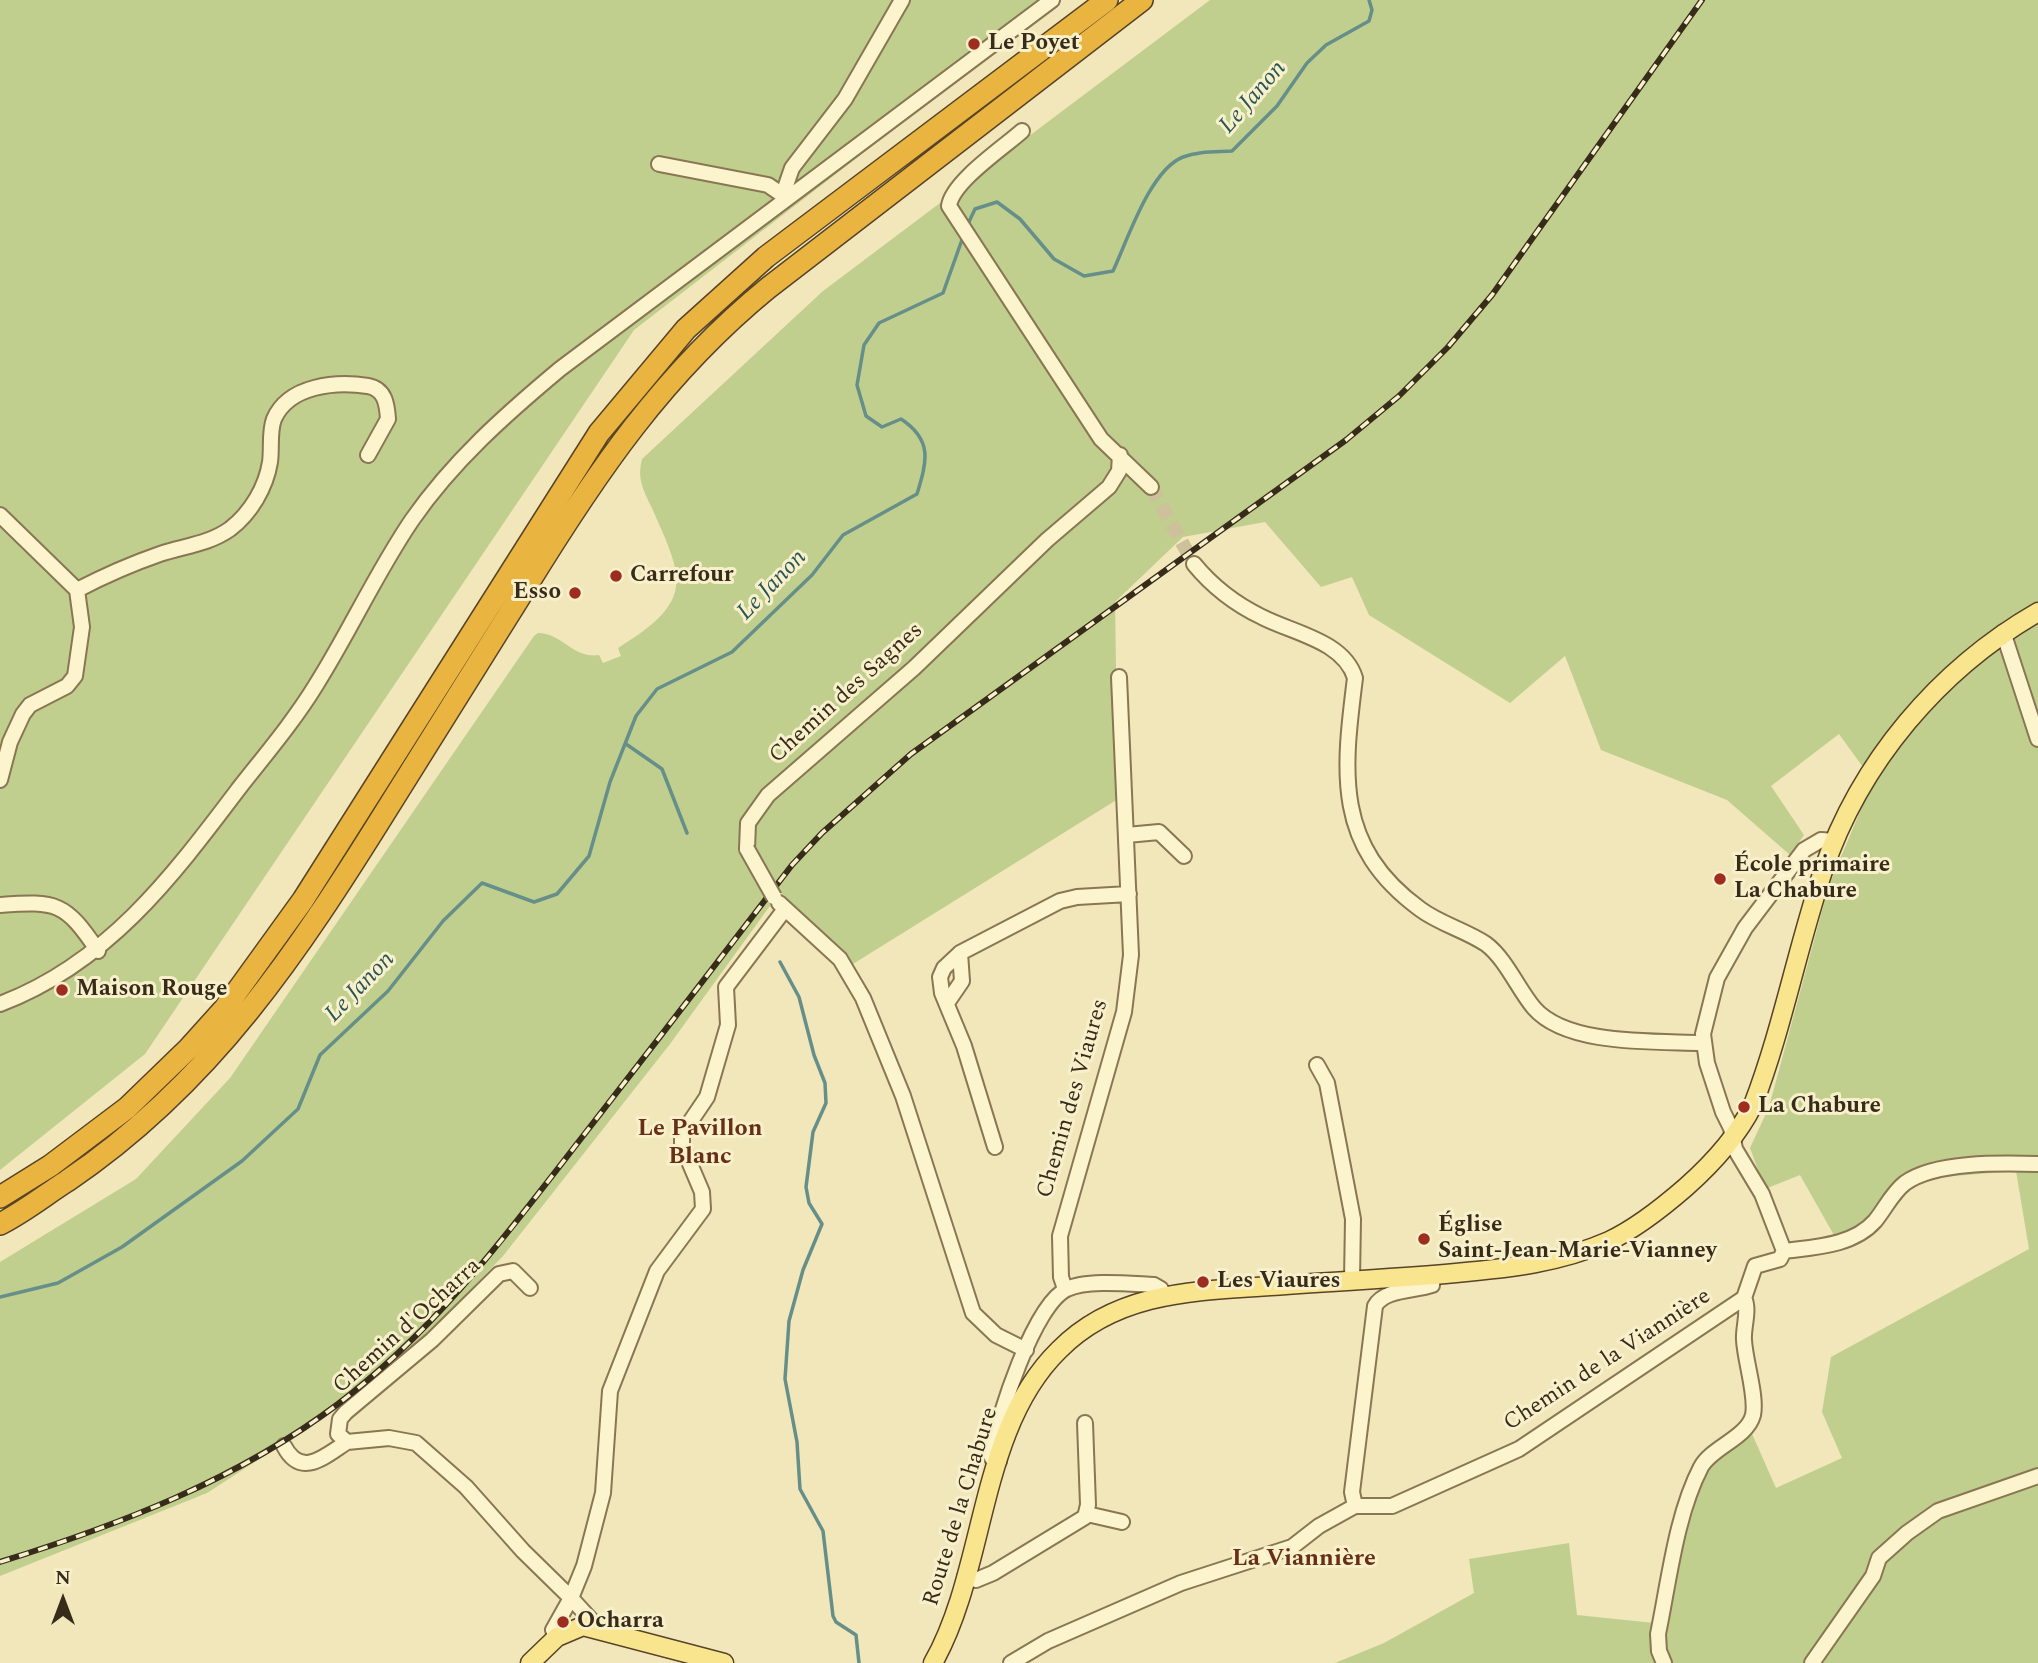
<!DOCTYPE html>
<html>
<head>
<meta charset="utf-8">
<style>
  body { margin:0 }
  #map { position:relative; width:2038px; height:1663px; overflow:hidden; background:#f1e7ba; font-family:Spectral,serif }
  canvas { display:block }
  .north { position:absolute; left:28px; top:1565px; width:70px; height:70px; -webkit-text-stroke:5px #f8f0ca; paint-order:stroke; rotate:0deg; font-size:19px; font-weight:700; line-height:28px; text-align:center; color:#372b1a }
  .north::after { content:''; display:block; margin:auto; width:24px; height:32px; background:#372b1a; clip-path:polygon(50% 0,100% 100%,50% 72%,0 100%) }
</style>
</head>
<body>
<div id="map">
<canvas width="2038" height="1663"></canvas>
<div class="north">N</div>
</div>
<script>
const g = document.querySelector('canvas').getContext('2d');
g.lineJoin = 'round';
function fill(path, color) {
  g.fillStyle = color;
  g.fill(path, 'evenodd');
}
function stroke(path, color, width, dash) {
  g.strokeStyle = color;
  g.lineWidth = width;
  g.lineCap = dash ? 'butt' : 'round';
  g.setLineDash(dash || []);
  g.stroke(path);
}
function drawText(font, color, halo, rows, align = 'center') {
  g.font = font + ' Spectral,serif';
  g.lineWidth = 6;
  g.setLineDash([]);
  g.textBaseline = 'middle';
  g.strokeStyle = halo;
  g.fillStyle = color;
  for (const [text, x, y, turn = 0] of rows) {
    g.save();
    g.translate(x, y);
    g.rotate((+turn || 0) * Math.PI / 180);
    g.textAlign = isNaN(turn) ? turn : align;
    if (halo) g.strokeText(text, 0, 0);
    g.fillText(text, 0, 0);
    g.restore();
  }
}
fill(new Path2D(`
  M 0,0 L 1061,0 L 634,330 L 145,1054 L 0,1170 Z
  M 1210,0 L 2038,0 L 2038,1663 L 1335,1663 L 1384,1643 L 1474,1593 L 1469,1559 L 1569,1543 L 1577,1615 L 1664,1624 L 1675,1572 L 1707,1464 L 1749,1427 L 1776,1488 L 1842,1458 L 1822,1412 L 1831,1357 L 2029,1249 L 2016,1171 L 1930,1178 L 1902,1192 L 1867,1221 L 1835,1237 L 1800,1175 L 1765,1189 L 1750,1148 L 1769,1107 L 1829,885 L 1873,781 L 1839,734 L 1771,786 L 1804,835 L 1790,855 L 1727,800 L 1601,750 L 1565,656 L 1510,703 L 1369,615 L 1352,577 L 1321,587 L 1265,522 L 1183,537 L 1115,602 L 1118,799 L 853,964 L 780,892 L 670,1044 L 503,1256 L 417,1345 L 346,1403 L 207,1493 L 0,1576 L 0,1262 L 136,1179 L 230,1078 L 534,636 L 538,633 C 562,633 573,659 599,655 L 603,663 L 621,656 L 618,648 C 696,600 684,580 651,506 C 643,489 637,478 642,459 L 823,291 Z`), '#c0cf8e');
stroke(new Path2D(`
  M 967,226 L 975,209 L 997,202 L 1020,219 L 1054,259 L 1084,276 L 1113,271 C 1128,239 1150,170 1183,157 C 1198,151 1215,152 1232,151 L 1277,106 L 1307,63 L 1326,45 L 1369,21 L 1372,10 L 1369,0
  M 626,744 L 662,769 L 687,833
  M 780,962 L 799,997 L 814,1055 L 825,1083 L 826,1103 L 813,1132 L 806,1187 L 809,1203 L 822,1224 L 803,1270 L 789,1321 L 785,1379 L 797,1442 L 800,1489 L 823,1531 L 833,1616 L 836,1622 L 856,1635 L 859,1663
  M 0,1297 L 58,1283 L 122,1247 L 242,1161 L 298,1109 L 320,1055 L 388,991 L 443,921 L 482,883 L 534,902 L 557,894 L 589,856 L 610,782 L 636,716 L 657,689 L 732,652 L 812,575 L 843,535 L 917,494 C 927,461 933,440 901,419 L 882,427 L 866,416 L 857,385 L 864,345 L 879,323 L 943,293 L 963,237`), '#668f8a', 3.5);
stroke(new Path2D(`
  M 1151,487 L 1194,564`), '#ccc19a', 14, [14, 7]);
const minor = new Path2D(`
  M 1022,131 C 1003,148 952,182 949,206 L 1101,439 L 1151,487
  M 659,164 L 768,185 L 787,198
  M 783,194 L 792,168 L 845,99 L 902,0
  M 0,515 L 77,590 L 82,627 L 75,676 L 67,686 L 30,705 L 23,714 L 10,742 L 0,780
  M 1194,564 C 1212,586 1237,605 1262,617 C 1293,633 1344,641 1355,678 C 1343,773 1334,846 1420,909 C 1440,924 1465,930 1486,944 C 1506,959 1518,989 1534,1008 C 1567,1046 1655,1041 1702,1043
  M 77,590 C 104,576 131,564 160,554 C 184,546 209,544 230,529 C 251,513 266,487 270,462 C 272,448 269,432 274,419 C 289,385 336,381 368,386 C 385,389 387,404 388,419 L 368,455
  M 2003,632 L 2038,739
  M 1127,835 L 1159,832 L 1184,856
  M 747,849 L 748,823 L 768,795 L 914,668 L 1047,540 L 1109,487 L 1119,471 L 1120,455
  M 779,903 L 840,959 L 863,998 L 903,1096 L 973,1313 L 996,1335 L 1026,1350
  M 0,905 C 57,901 65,902 98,951
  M 947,1003 L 962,981 L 960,953
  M 0,1004 C 108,963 172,877 240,787 C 266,754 294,721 316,685 C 350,631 376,573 412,520 C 453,461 505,415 560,369 L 1052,0
  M 1317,1065 L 1327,1083 L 1353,1219 L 1352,1280
  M 995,1147 L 964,1046 L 942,993 L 940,977 L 944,968 L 960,953 L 1060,901 L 1077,897 L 1129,894
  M 1784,1251 C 1814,1247 1853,1246 1875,1221 C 1885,1209 1892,1193 1905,1183 C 1935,1161 2002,1163 2038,1164
  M 530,1288 L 513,1271 L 499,1274 L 432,1340 L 346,1412 L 340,1419 L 338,1434 L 347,1442 L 389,1438 L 416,1443 L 466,1487 L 523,1551 L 571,1598 L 553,1630 L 557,1637
  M 1065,1289 L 1061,1277 L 1060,1236 L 1124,1012 L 1131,955 L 1119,677
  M 284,1446 C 301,1479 325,1456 347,1442
  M 999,1461 L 992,1458 L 991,1454 C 998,1417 1034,1304 1067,1289 C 1087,1279 1132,1284 1154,1285 L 1161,1289 L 1163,1296
  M 1355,1506 L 1352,1492 L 1375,1306 C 1384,1289 1415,1291 1432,1285 L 1433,1275
  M 1087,1514 L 1122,1522
  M 965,1577 L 976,1580 L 993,1573 L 1085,1517 L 1088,1505 L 1085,1423
  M 593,1627 L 593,1622 L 571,1598 L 584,1566 L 603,1493 L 610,1391 L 657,1271 L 703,1209 L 702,1192 L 682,1145 L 682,1134 L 707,1097 L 728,1025 L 726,987 L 785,909
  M 1011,1663 L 1048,1641 L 1181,1583 L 1292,1547 L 1319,1526 L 1355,1506 L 1392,1506 L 1519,1449 L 1744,1298 L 1755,1266 L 1780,1259 L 1784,1251 L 1762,1194 L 1735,1149 L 1731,1128 L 1723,1112 L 1707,1063 L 1703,1034 L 1717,978 L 1745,928 L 1804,850 L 1821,840 L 1835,841
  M 1664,1663 L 1659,1651 L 1658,1634 C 1669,1581 1676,1515 1701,1467 C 1712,1447 1747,1438 1753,1415 C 1757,1396 1745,1361 1744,1340 C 1743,1327 1750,1310 1744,1298
  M 1812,1663 L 1873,1576 L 1879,1558 L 1907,1533 L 1938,1511 L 2038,1476`);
const major = new Path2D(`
  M 530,1663 L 557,1637 L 583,1626 L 724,1663
  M 933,1663 C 987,1568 978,1429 1059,1350 C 1112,1296 1184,1291 1256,1287 C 1323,1282 1390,1279 1456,1273 C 1510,1268 1559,1263 1609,1241 C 1637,1228 1663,1207 1686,1187 C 1713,1163 1737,1137 1753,1105 C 1782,1030 1797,949 1823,871 C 1860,762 1939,669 2038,612`);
const highway = new Path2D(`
  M 0,1197 L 50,1166 L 127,1108 L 189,1048 L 225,1008 L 303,900 L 599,433 L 686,329 L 766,257 L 1107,0
  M 0,1224 C 24,1212 45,1195 67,1181 C 212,1083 298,952 389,806 C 434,733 480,660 526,587 C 596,473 663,374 768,288 L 1142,0`);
stroke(minor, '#897653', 18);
stroke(major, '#564328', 21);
stroke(highway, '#564328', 24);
stroke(minor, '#fcf4cd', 14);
stroke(major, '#f9e58d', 18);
stroke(highway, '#eab441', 21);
const rail = new Path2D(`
  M 0,1562 C 119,1525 237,1480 338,1404 C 438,1328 507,1234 583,1136 C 653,1046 723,955 792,865 L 822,833 L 911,754 L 1346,440 L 1399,396 L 1448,347 L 1492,295 L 1702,0`);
stroke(rail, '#372b1a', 6);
stroke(rail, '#f8f0ca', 3.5, [10]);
const minorBridge = new Path2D(`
  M 747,849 L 774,897`);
stroke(minorBridge, '#897653', 18, []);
stroke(minorBridge, '#fcf4cd', 14);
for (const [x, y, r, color] of [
  [974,44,7,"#9d2d1e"],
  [616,576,7,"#9d2d1e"],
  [575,593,7,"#9d2d1e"],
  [1720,879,7,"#9d2d1e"],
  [62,990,7,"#9d2d1e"],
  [1744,1107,7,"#9d2d1e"],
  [1424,1239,7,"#9d2d1e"],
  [1203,1282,7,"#9d2d1e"],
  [563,1622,7,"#9d2d1e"]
]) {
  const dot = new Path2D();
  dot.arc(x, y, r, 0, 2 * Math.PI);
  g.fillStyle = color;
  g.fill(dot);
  stroke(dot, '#f8f0ca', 2.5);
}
drawText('bold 23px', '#372b1a', '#f8f0ca', [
  ["Le Poyet",988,44],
  ["Carrefour",630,576],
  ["Esso",561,593,"right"],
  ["École primaire",1734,866],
  ["La Chabure",1734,892],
  ["Maison Rouge",76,990],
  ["La Chabure",1758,1107],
  ["Église",1438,1226],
  ["Saint-Jean-Marie-Vianney",1438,1252],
  ["Les Viaures",1217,1282],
  ["Ocharra",577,1622]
], 'left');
drawText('23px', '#372b1a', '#f8f0ca', [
  ["Chemin des Sagnes",847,694,-42],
  ["Chemin des Viaures",1074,1099,-74],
  ["Chemin d'Ocharra",408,1327,-42],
  ["Chemin de la Viannière",1608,1361,-33],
  ["Route de la Chabure",962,1507,-73]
]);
drawText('italic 24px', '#275558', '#f8f0ca', [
  ["Le Janon",1254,98,-49],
  ["Le Janon",773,586,-46],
  ["Le Janon",361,988,-46]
]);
drawText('bold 24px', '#673016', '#f8f0ca', [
  ["Le Pavillon",700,1130],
  ["Blanc",700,1158],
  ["La Viannière",1304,1560]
]);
</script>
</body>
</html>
